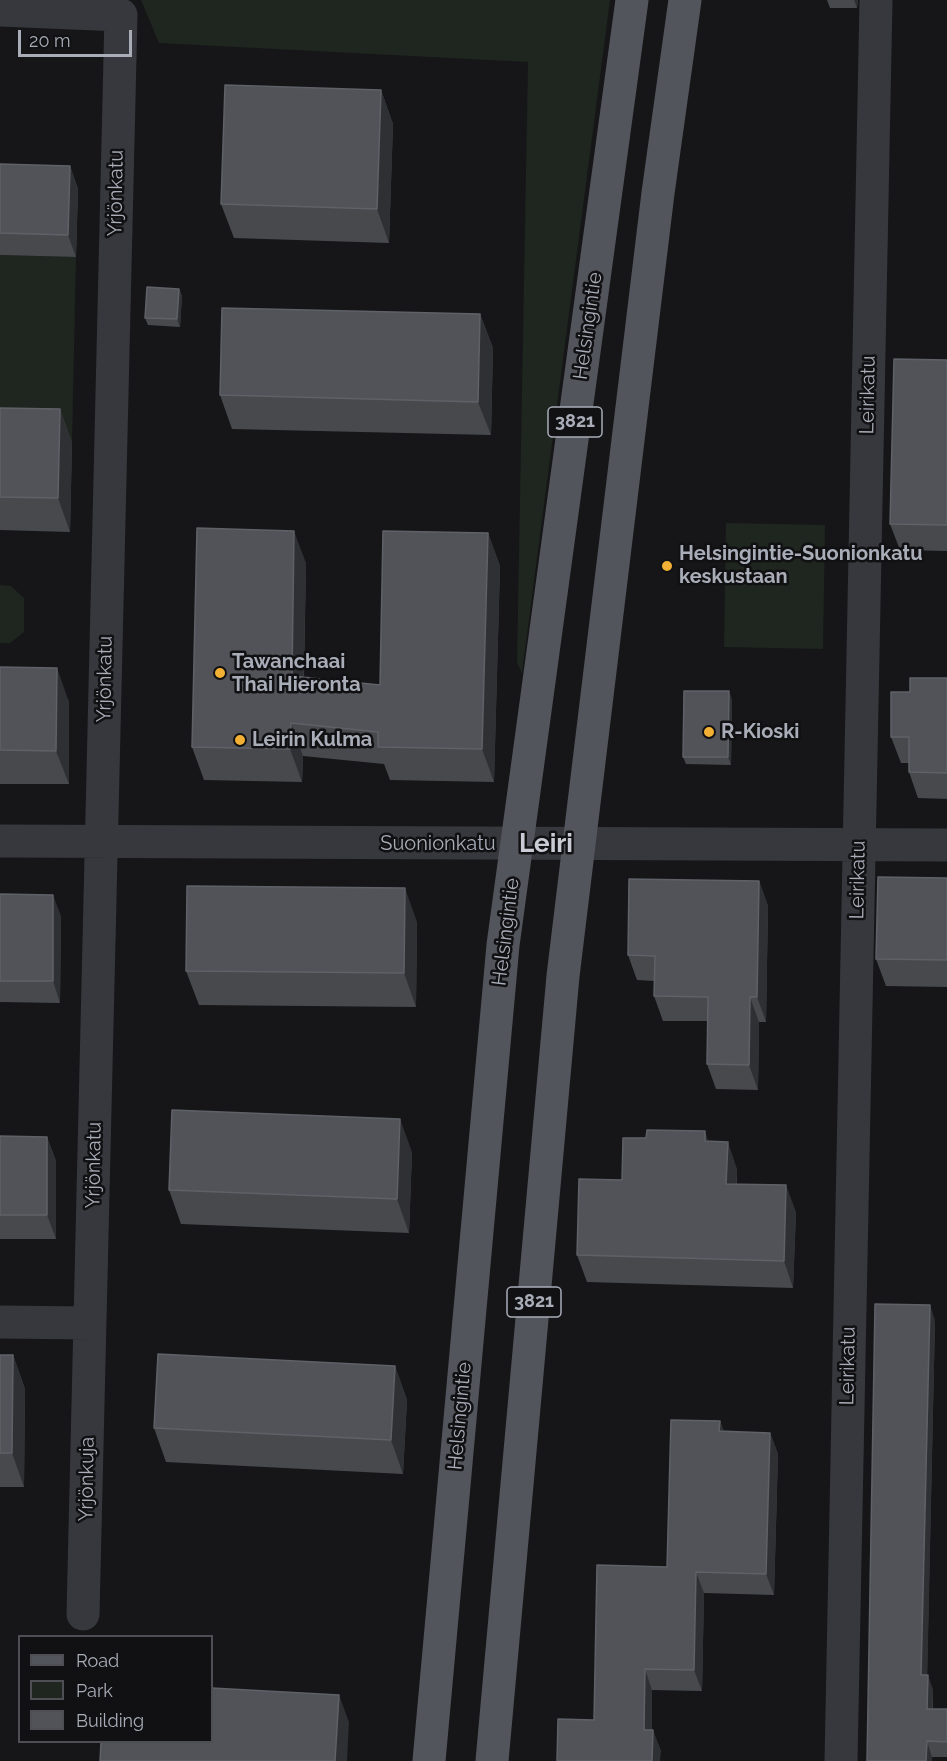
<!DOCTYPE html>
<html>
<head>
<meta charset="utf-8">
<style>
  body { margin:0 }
  #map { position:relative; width:947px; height:1761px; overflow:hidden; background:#161618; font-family:Raleway,sans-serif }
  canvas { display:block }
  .legend { position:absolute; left:18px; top:1635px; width:195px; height:108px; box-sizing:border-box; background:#111113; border:2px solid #4d4f55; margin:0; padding:8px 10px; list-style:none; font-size:18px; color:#a8adb8 }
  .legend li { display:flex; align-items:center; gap:12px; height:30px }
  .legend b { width:30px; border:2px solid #4d4f55 }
  .scale { position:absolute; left:18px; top:30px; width:114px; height:27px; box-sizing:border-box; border:3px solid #a8adb8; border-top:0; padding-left:8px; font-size:18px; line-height:21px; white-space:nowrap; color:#a8adb8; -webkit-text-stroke:4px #111113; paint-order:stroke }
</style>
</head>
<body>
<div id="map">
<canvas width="947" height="1761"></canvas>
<ul class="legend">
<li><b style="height:8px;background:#53555c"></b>Road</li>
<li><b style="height:16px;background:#1e261f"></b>Park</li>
<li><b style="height:16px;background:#525359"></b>Building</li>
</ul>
<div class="scale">20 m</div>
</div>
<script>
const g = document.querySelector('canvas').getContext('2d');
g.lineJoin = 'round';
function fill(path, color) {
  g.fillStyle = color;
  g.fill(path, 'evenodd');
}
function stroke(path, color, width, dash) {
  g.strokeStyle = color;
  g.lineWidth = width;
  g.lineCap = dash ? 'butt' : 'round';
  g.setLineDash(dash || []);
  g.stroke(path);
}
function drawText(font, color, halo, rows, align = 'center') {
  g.font = font + ' Raleway,sans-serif';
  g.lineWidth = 5;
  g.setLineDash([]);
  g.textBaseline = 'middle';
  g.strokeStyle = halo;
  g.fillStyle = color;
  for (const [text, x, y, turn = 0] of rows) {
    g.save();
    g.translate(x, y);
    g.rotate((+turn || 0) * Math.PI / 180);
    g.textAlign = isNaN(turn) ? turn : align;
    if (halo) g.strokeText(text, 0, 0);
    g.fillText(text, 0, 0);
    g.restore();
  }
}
fill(new Path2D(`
  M 141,0 L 610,0 L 522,673 L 517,663 L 528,62 L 159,43 Z
  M 0,255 L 76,257 L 72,443 L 0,441 Z
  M 726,523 L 825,525 L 823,649 L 724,647 Z
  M 0,585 L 11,586 L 24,598 L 24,632 L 10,643 L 0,643 Z`), '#1e261f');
stroke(new Path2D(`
  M 0,10 L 121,15 L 83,1614
  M 0,841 L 947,845
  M 0,1322 L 90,1323
  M 841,1761 L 876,0`), '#37383d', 33);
stroke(new Path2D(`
  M 429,1761 L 503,945 L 632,0
  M 492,1761 L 563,976 L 658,193 L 685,0`), '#53555c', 33);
fill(new Path2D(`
  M 827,0 L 858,0 L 857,8 L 830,8 Z
  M 381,90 L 393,124 L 389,243 L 234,238 L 221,204 Z
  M 0,164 L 70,166 L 78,189 L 76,257 L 0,255 Z
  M 179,289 L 182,296 L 180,327 L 148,325 L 145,318 Z
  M 480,314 L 493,348 L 491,435 L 232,429 L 220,395 Z
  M 947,360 L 947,551 L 900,550 L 890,524 Z
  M 0,408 L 60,409 L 72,443 L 70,532 L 0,530 Z
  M 488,533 L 500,566 L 494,782 L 390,780 L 384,764 L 303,756 L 302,782 L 204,780 L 192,747 L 306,563 L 304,677 L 380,685 Z
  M 0,667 L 69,702 L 69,784 L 0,784 Z
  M 947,678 L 947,799 L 918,798 L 909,772 L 909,763 L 901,763 L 891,737 L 910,692 Z
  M 732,699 L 731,765 L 686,764 L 683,757 Z
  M 947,878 L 947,987 L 886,986 L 876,959 Z
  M 759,881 L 768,906 L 766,1022 L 759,1022 L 758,1090 L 716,1089 L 707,1064 L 707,1021 L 663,1021 L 654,996 L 654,981 L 637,980 L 628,955 Z
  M 0,894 L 61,916 L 60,1003 L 0,1002 Z
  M 417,922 L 416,1007 L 199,1005 L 186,971 Z
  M 0,1136 L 47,1137 L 56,1161 L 56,1239 L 0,1239 Z
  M 708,1141 L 737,1169 L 737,1184 L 796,1212 L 793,1288 L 587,1282 L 577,1255 L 622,1180 Z
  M 412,1152 L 409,1233 L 181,1224 L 169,1190 Z
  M 935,1320 L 927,1675 L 933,1690 L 933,1709 L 947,1709 L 947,1757 L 932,1757 L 867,1761 Z
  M 0,1355 L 13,1355 L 25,1389 L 24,1487 L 0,1487 Z
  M 395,1366 L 407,1400 L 403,1474 L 166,1462 L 154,1428 Z
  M 720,1421 L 724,1432 L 770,1433 L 778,1454 L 774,1595 L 704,1593 L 702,1691 L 652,1690 L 652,1730 L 661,1751 L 594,1720 L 667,1567 Z`), '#47494d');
fill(new Path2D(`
  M 854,0 L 858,0 L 857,8 Z
  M 381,90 L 393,124 L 389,243 L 377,209 Z
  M 70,166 L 78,189 L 76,257 L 68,235 Z
  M 179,289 L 182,296 L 180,327 L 177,319 Z
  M 480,314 L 493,348 L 491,435 L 478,402 Z
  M 60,409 L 72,443 L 70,532 L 58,498 Z
  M 294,531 L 306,563 L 303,709 L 292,676 Z
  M 488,533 L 500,566 L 494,782 L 482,749 Z
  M 57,668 L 69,702 L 69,784 L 56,751 Z
  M 729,691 L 732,699 L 731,765 L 728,757 Z
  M 291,723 L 303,756 L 302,782 L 290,749 Z
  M 759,881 L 768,906 L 766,1022 L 757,997 Z
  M 405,888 L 417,922 L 416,1007 L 404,973 Z
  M 53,895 L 61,916 L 60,1003 L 53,981 Z
  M 750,997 L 759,1022 L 758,1090 L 749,1065 Z
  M 400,1119 L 412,1152 L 409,1233 L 397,1199 Z
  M 705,1131 L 714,1158 L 705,1141 Z
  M 47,1137 L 56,1161 L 56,1239 L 47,1215 Z
  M 728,1142 L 737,1169 L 736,1210 L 726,1184 Z
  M 786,1185 L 796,1212 L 793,1288 L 784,1261 Z
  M 930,1305 L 935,1320 L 927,1690 L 921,1675 Z
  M 13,1355 L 25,1389 L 24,1487 L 12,1453 Z
  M 395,1366 L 407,1400 L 403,1474 L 391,1440 Z
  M 720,1421 L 727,1442 L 719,1431 Z
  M 770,1433 L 778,1454 L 774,1595 L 766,1574 Z
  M 696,1572 L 704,1593 L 702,1691 L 694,1670 Z
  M 645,1669 L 652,1690 L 652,1751 L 644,1730 Z
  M 928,1675 L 933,1690 L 932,1724 L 927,1709 Z
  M 339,1695 L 349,1722 L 347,1761 L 335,1761 Z
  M 653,1730 L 661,1751 L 660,1761 L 652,1761 Z
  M 927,1741 L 932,1757 L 932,1761 L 926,1761 Z`), '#2f3033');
const building = new Path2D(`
  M 225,85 L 381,90 L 377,209 L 221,204 Z
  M 0,164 L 70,166 L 68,235 L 0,233 Z
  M 147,287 L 179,289 L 177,319 L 145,318 Z
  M 222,308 L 480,314 L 478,402 L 220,395 Z
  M 894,359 L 947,360 L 947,525 L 890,524 Z
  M 0,408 L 60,409 L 58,498 L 0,497 Z
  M 197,528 L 294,531 L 292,676 L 380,685 L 383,531 L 488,533 L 482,749 L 378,747 L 378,732 L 291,723 L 290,749 L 192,747 Z
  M 0,667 L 57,668 L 56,751 L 0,750 Z
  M 910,678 L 947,678 L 947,773 L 909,772 L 909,737 L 891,737 L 891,692 L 910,692 Z
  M 684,691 L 729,691 L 728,757 L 683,757 Z
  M 878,877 L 947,878 L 947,960 L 876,959 Z
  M 629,879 L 759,881 L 757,997 L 750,997 L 749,1065 L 707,1064 L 708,997 L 654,996 L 655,956 L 628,955 Z
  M 187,886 L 405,888 L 404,973 L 186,971 Z
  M 0,894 L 53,895 L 53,981 L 0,981 Z
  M 172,1110 L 400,1119 L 397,1199 L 169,1190 Z
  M 647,1130 L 705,1131 L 705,1141 L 728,1142 L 726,1184 L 786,1185 L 784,1261 L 577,1255 L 579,1179 L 622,1180 L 623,1138 L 646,1138 Z
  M 0,1136 L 47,1137 L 47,1215 L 0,1215 Z
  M 875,1304 L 930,1305 L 921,1675 L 928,1675 L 927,1709 L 947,1709 L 947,1742 L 927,1741 L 926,1761 L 867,1761 Z
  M 158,1354 L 395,1366 L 391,1440 L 154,1428 Z
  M 0,1355 L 13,1355 L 12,1453 L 0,1453 Z
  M 671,1420 L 720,1421 L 719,1431 L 770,1433 L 766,1574 L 696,1572 L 694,1670 L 645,1669 L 644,1730 L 653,1730 L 652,1761 L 557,1761 L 558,1719 L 594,1720 L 597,1565 L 667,1567 Z
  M 212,1688 L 339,1695 L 335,1761 L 100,1761 L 101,1742 L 212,1742 Z`);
fill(building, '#525359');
stroke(building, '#5f6168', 1.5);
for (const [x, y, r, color] of [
  [667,566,6,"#f2b134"],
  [220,673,6,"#f2b134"],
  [709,732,6,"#f2b134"],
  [240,740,6,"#f2b134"]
]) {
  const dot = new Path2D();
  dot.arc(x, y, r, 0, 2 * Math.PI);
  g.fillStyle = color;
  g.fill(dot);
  stroke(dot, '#111113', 2);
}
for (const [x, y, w] of [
  [575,422,54],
  [534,1302,54]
]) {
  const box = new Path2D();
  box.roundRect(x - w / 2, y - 15, w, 30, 4.5);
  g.fillStyle = '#111113';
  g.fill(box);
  stroke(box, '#a8adb8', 1.5);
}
drawText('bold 18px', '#a8adb8', null, [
  ["3821",575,422],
  ["3821",534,1302]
]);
drawText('20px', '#a8adb8', '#111113', [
  ["Yrjönkatu",116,193,-89],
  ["Helsingintie",588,326,-82],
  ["Leirikatu",868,395,-89],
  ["Yrjönkatu",105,679,-89],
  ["Suonionkatu",438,844],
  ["Leirikatu",858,880,-89],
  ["Helsingintie",506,932,-83],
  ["Yrjönkatu",94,1165,-89],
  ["Leirikatu",848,1366,-89],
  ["Helsingintie",460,1416,-85],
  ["Yrjönkuja",87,1479,-89]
]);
drawText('bold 20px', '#a8adb8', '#111113', [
  ["Helsingintie-Suonionkatu",679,554],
  ["keskustaan",679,577],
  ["Tawanchaai",232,662],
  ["Thai Hieronta",232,685],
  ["R-Kioski",721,732],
  ["Leirin Kulma",252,740]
], 'left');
drawText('bold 26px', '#c9ccd4', '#111113', [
  ["Leiri",546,844]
]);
</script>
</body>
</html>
